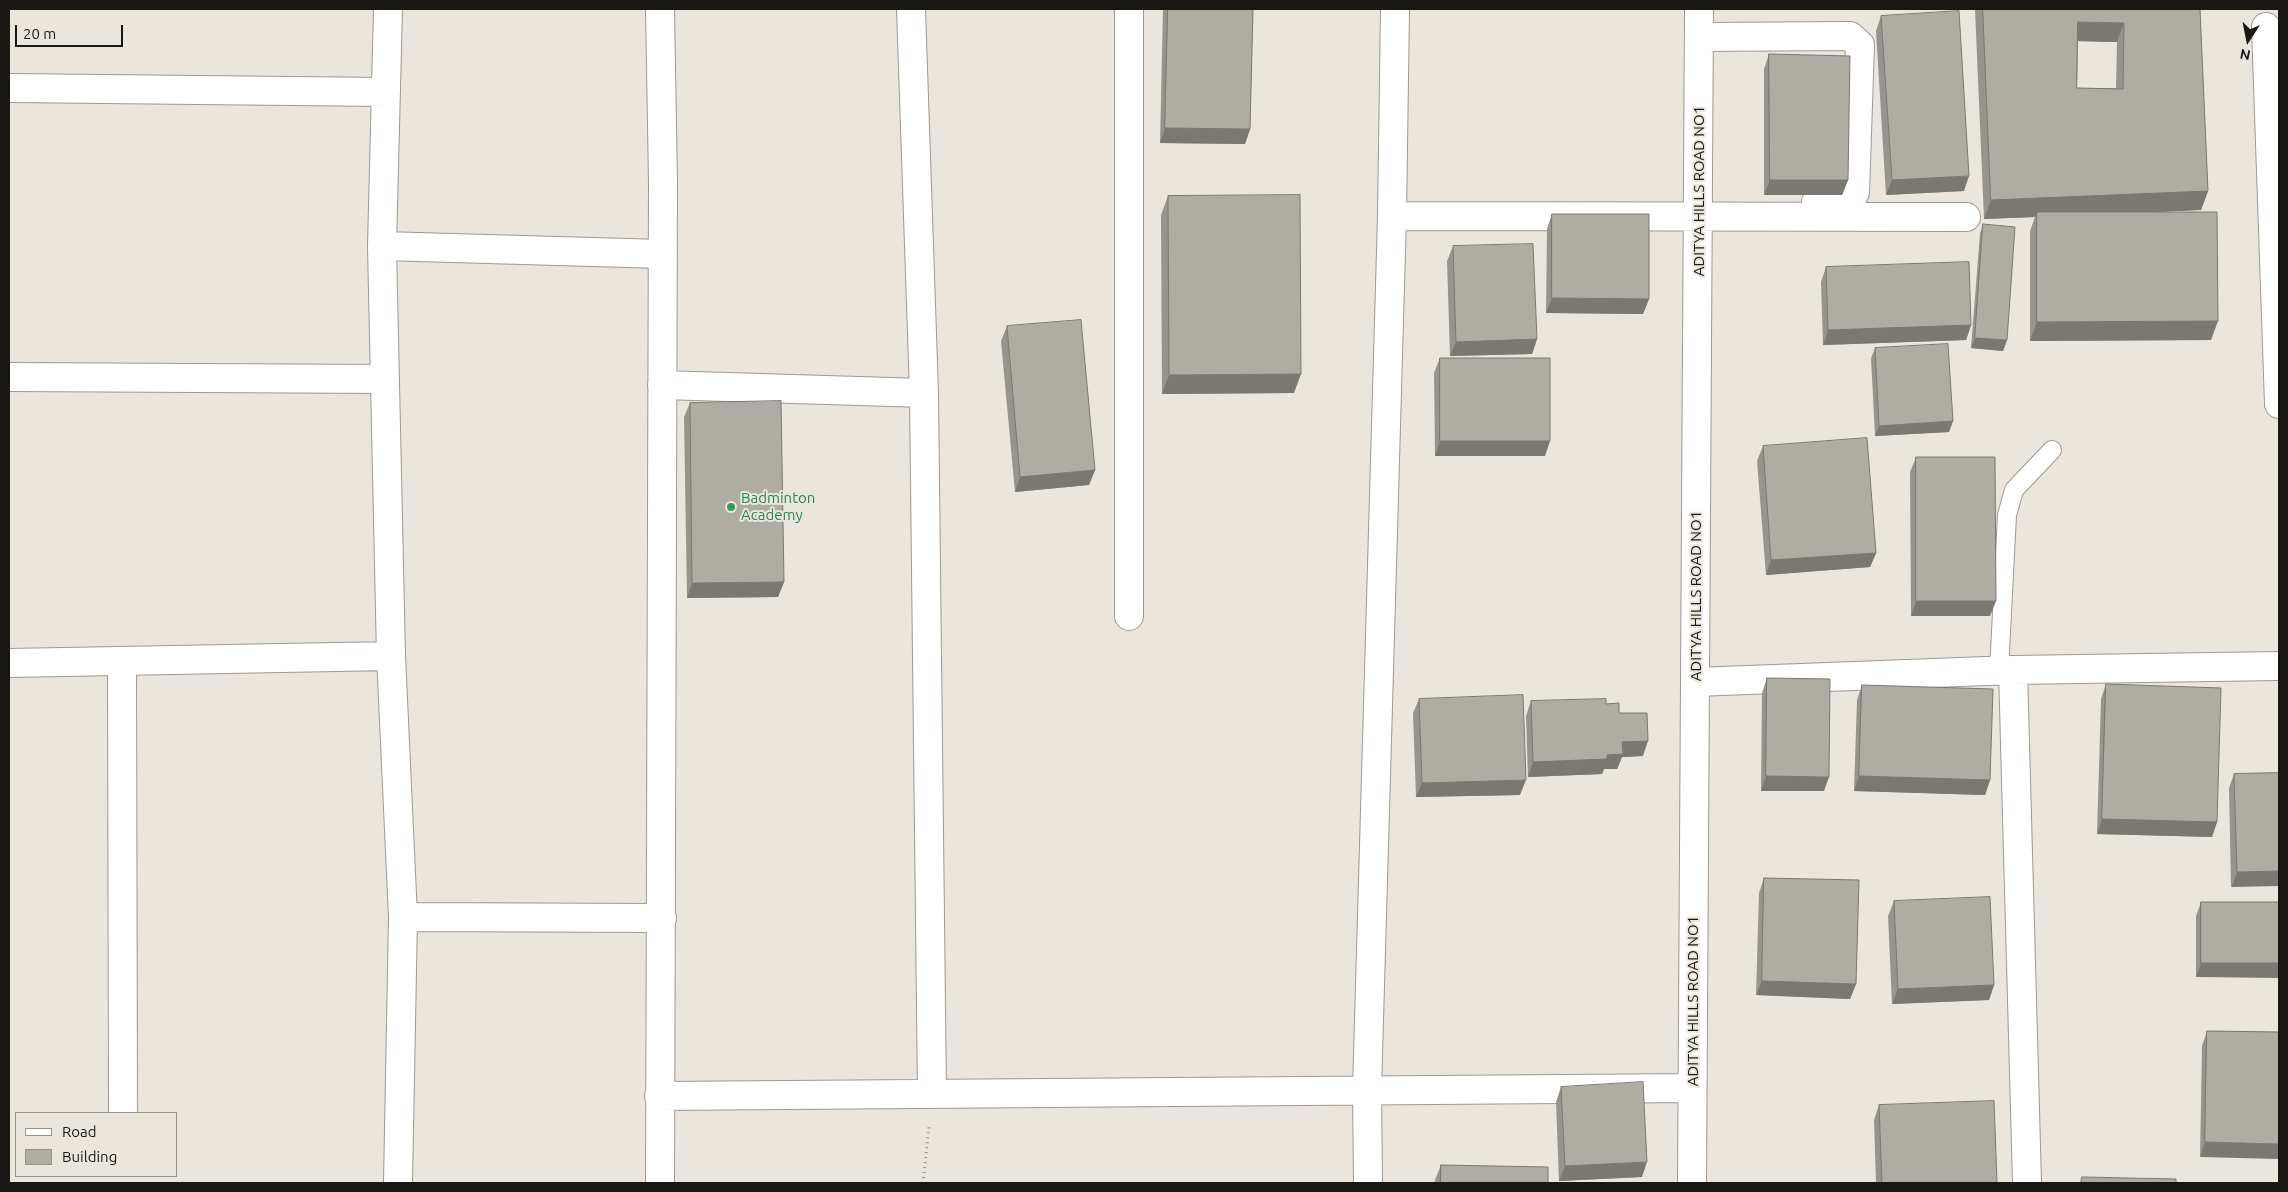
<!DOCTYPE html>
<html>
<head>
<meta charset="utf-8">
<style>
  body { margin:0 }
  #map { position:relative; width:2288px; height:1192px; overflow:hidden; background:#eae6de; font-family:Ubuntu,sans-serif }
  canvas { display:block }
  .frame { position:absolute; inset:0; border:10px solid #191714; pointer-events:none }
  .legend { position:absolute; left:15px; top:1112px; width:162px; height:65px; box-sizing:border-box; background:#eae6de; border:1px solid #96938d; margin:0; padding:6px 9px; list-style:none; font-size:15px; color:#191714 }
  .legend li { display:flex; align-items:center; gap:10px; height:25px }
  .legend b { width:25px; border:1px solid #96938d }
  .north { position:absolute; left:2223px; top:15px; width:50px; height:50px; -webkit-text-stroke:4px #eae6de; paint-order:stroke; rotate:191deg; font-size:14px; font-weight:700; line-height:20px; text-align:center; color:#191714 }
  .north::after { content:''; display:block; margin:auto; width:18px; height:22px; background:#191714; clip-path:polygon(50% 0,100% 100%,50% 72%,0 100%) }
  .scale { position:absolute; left:15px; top:25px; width:108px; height:22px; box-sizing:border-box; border:2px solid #191714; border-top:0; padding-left:6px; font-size:15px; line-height:18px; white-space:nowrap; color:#191714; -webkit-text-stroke:4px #eae6de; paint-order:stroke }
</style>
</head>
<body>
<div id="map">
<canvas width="2288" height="1192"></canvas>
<div class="frame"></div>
<ul class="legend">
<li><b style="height:6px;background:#fff"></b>Road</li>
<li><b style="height:14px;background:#afaca3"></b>Building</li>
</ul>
<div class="north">N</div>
<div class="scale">20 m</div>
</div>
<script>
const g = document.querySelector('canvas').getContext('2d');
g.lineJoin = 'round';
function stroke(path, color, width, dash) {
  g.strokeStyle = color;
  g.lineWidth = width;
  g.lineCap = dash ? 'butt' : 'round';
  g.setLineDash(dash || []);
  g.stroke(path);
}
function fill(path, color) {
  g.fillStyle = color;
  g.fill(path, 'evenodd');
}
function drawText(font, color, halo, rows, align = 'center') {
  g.font = font + ' Ubuntu,sans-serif';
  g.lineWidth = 4;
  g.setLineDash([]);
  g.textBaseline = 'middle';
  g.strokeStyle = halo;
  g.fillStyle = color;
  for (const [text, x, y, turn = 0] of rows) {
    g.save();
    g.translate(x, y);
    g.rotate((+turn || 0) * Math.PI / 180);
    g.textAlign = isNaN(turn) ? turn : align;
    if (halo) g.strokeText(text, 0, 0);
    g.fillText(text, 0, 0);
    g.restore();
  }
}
const service = new Path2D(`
  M 1999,671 L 2007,515 L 2014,490 L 2052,450`);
const minor = new Path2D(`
  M 388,9 L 382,246 L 391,656 L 403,917 L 398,1183
  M 911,9 L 924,393 L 932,1094
  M 1129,9 L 1129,616
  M 1395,9 L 1392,216 L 1966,217
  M 2266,27 L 2279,404
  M 1699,37 L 1850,36 L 1860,45 L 1855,193 L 1849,202 L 1816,202
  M 9,88 L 386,92
  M 382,246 L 663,254
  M 9,377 L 385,379
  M 662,385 L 924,393
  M 122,661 L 123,1113
  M 9,663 L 391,656
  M 2013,670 L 2027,1183
  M 1695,682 L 2013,670 L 2279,666
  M 403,917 L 662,918
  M 659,1096 L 1692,1088
  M 660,1183 L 663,183 L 660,9
  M 1368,1183 L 1367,1090 L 1392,216
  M 1692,1183 L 1699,9`);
stroke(service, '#9d9991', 20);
stroke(minor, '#9d9991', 30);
stroke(new Path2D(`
  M 923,1183 L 929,1127`), '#94918b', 3, [1, 4]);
stroke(service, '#fff', 18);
stroke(minor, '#fff', 28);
fill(new Path2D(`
  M 1163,9 L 1253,9 L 1250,129 L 1245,144 L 1160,143 Z
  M 1975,9 L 2200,9 L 2208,191 L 2201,210 L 2155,212 L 2211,340 L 2030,341 L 2030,231 L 2035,217 L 1984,219 ZM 2078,41 L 2117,42 L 2116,88 L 2077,88 Z
  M 1881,16 L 1964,191 L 1886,195 L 1876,31 Z
  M 1769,54 L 1848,180 L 1842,195 L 1764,195 L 1764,69 Z
  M 1168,196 L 1294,393 L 1162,394 L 1161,215 Z
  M 1552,214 L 1649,299 L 1643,314 L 1546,313 L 1547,229 Z
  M 1983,224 L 2007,340 L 2003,351 L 1971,348 L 1980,234 Z
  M 1453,246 L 1537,339 L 1532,354 L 1450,356 L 1447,261 Z
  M 1826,267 L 1971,325 L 1966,340 L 1823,345 L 1821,282 Z
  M 1007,326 L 1095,470 L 1089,485 L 1015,492 L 1001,341 Z
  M 1875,348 L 1953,421 L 1949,432 L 1875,436 L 1871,358 Z
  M 1440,358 L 1545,456 L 1435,456 L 1434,373 Z
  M 690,403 L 784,582 L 778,597 L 687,598 L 684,417 Z
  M 1763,446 L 1876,553 L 1870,567 L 1766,575 L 1757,461 Z
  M 1916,457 L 1990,616 L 1911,616 L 1910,472 Z
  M 1767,678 L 1824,791 L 1761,791 L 1762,693 Z
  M 2106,684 L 2217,822 L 2212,837 L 2097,834 L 2101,699 Z
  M 1862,685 L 1990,780 L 1985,795 L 1854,791 L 1857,700 Z
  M 1419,699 L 1520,795 L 1416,797 L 1413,713 Z
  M 1531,701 L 1606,704 L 1619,713 L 1643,756 L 1622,757 L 1617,769 L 1604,769 L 1602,774 L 1528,777 L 1526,716 Z
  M 2279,773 L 2231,887 L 2229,788 L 2234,774 Z
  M 1764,878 L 1856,984 L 1850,999 L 1756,995 L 1759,893 Z
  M 1894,901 L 1994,985 L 1989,1000 L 1892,1004 L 1888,916 Z
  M 2201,902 L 2279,902 L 2196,977 L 2196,916 Z
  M 2207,1031 L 2279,1032 L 2200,1157 L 2202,1046 Z
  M 1561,1087 L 1642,1177 L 1559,1181 L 1556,1102 Z
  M 1879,1105 L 1997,1183 L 1876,1183 L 1874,1120 Z
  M 1441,1165 L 1548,1183 L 1435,1183 L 1435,1180 Z`), '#96948c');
fill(new Path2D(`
  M 2078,22 L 2124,23 L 2117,42 L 2071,41 Z
  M 1165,128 L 1250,129 L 1245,144 L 1160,143 Z
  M 1969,176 L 1964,191 L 1886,195 L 1892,180 Z
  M 1770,180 L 1848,180 L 1842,195 L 1764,195 Z
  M 2208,191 L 2201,210 L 2037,217 L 2037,212 L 2035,217 L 1984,219 L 1991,200 Z
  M 1552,298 L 1649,299 L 1643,314 L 1546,313 Z
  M 2218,321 L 2211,340 L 2030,341 L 2037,322 Z
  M 1971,325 L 1966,340 L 1823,345 L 1828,330 Z
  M 1975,338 L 2007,340 L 2003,351 L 1971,348 Z
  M 1537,339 L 1532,354 L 1450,356 L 1456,342 Z
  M 1301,374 L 1294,393 L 1162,394 L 1169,375 Z
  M 1953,421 L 1949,432 L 1875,436 L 1879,426 Z
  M 1440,441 L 1550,441 L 1545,456 L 1435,456 Z
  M 1095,470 L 1089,485 L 1015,492 L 1020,477 Z
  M 1876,553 L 1870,567 L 1766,575 L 1771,560 Z
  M 784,582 L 778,597 L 687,598 L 692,583 Z
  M 1916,601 L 1996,601 L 1990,616 L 1911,616 Z
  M 1648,741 L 1643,756 L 1622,757 L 1617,769 L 1604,769 L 1602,774 L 1528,777 L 1533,762 L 1607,755 L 1622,742 Z
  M 1766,776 L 1829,777 L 1824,791 L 1761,791 Z
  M 1859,776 L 1990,780 L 1985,795 L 1854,791 Z
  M 1526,780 L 1520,795 L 1416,797 L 1422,783 Z
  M 2102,819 L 2217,822 L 2212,837 L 2097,834 Z
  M 2279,871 L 2279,886 L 2231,887 L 2237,872 Z
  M 2201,963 L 2279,963 L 2279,978 L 2196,977 Z
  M 1762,981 L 1856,984 L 1850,999 L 1756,995 Z
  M 1994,985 L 1989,1000 L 1892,1004 L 1898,989 Z
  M 2205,1142 L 2279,1144 L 2279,1159 L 2200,1157 Z
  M 1647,1162 L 1642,1177 L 1559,1181 L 1565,1166 Z`), '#7a7872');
const building = new Path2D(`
  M 1168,9 L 1253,9 L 1250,129 L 1165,128 Z
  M 1983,9 L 2200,9 L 2208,191 L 1991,200 ZM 2078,22 L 2124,23 L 2123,89 L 2077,88 Z
  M 1959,11 L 1969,176 L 1892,180 L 1881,16 Z
  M 1769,54 L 1850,56 L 1848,180 L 1770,180 Z
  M 1300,195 L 1301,374 L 1169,375 L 1168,196 Z
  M 2037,212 L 2217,212 L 2218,321 L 2037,322 Z
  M 1552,214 L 1649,214 L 1649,299 L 1552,298 Z
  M 1983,224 L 2015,227 L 2007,340 L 1975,338 Z
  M 1533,244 L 1537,339 L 1456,342 L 1453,246 Z
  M 1969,262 L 1971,325 L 1828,330 L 1826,267 Z
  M 1081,320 L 1095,470 L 1020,477 L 1007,326 Z
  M 1948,344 L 1953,421 L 1879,426 L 1875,348 Z
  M 1440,358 L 1550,358 L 1550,441 L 1440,441 Z
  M 781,401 L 784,582 L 692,583 L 690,403 Z
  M 1867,438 L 1876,553 L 1771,560 L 1763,446 Z
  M 1916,457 L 1995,457 L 1996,601 L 1916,601 Z
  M 1767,678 L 1830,679 L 1829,777 L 1766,776 Z
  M 2106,684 L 2221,688 L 2217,822 L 2102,819 Z
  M 1862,685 L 1993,689 L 1990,780 L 1859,776 Z
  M 1523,695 L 1526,780 L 1422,783 L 1419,699 Z
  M 1606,699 L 1606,704 L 1619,703 L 1619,713 L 1647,713 L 1648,741 L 1622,742 L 1623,754 L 1607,755 L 1607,759 L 1533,762 L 1531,701 Z
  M 2279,773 L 2279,871 L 2237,872 L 2234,774 Z
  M 1764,878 L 1859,880 L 1856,984 L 1762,981 Z
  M 1990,897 L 1994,985 L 1898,989 L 1894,901 Z
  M 2201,902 L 2279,902 L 2279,963 L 2201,963 Z
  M 2207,1031 L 2279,1032 L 2279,1144 L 2205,1142 Z
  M 1643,1082 L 1647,1162 L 1565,1166 L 1561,1087 Z
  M 1994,1101 L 1997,1183 L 1882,1183 L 1879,1105 Z
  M 1441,1165 L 1548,1167 L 1548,1183 L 1441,1183 Z
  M 2082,1177 L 2176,1179 L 2176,1183 L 2081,1183 Z`);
fill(building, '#afaca3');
stroke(building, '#7a7872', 1);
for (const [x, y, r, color] of [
  [731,507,5,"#2e9e5b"]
]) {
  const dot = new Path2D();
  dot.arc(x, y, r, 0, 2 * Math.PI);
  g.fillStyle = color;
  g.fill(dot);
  stroke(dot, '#eae6de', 2);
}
drawText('15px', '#191714', '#eae6de', [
  ["ADITYA HILLS ROAD NO1",1699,191,-90],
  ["ADITYA HILLS ROAD NO1",1696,596,-90],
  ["ADITYA HILLS ROAD NO1",1693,1001,-90]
]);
drawText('15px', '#27864d', '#eae6de', [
  ["Badminton",741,498],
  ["Academy",741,515]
], 'left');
</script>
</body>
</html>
